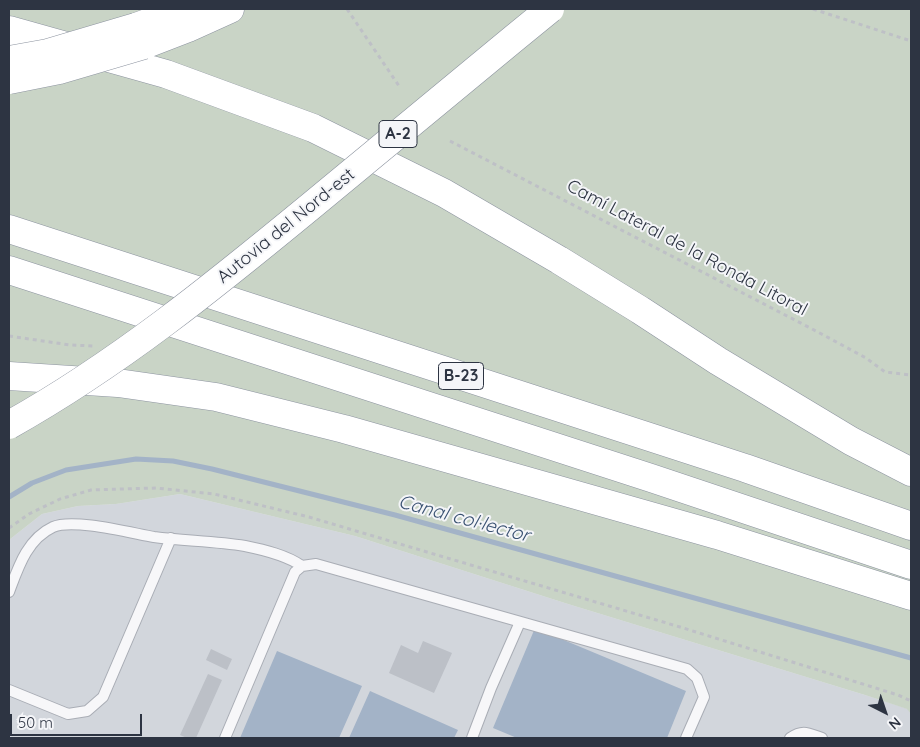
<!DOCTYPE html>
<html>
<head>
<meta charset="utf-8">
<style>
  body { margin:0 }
  #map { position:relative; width:920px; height:747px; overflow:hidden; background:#e4e6eb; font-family:Quicksand,sans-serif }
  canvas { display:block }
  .frame { position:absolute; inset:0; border:10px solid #2d3442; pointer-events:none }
  .north { position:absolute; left:860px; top:687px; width:50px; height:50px; -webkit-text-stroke:4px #f4f5f8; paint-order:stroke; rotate:139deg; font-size:14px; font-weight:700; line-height:20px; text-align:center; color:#2d3442 }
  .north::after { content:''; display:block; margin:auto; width:18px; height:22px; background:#2d3442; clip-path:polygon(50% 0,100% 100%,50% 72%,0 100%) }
  .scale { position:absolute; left:10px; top:714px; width:132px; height:22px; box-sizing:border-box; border:2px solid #2d3442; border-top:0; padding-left:6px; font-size:15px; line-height:18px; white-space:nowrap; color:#2d3442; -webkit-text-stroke:4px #f4f5f8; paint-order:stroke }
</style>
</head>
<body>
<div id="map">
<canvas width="920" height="747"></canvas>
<div class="frame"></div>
<div class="north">N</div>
<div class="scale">50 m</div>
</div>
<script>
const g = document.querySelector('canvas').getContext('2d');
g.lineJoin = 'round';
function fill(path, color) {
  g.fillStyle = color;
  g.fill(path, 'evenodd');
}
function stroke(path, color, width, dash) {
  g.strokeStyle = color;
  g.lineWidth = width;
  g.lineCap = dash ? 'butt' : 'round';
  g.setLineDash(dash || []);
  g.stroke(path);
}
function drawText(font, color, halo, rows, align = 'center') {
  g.font = font + ' Quicksand,sans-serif';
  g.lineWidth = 4;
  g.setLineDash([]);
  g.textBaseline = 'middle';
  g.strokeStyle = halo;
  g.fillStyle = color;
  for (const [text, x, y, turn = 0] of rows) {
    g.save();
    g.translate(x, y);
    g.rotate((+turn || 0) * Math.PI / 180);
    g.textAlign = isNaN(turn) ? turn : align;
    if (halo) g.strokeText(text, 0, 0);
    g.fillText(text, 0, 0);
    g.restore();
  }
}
fill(new Path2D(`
  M 180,494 L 355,536 L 568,604 L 865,695 L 908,709 L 911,714 L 911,738 L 9,738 L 9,540 L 42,514 L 78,506 L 116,504 Z`), '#d2d6dc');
fill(new Path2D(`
  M 9,9 L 911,9 L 911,714 L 907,709 L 865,695 L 568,604 L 355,536 L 180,494 L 116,504 L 78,506 L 42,514 L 9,540 Z`), '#c9d4c6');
fill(new Path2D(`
  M 535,628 L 686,691 L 667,738 L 517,738 L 493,728 Z
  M 277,651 L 362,686 L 339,738 L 240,738 Z
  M 370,691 L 458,730 L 454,738 L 349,738 Z`), '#a3b3c7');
stroke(new Path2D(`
  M 9,497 L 32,483 L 66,470 L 136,459 L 173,461 L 212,469 L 395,515 L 911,658`), '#a3b3c7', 5);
fill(new Path2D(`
  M 423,641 L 452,653 L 434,693 L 389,673 L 401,645 L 418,653 Z
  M 211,649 L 232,659 L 227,670 L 206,660 Z
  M 208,674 L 222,680 L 196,738 L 187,738 L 180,735 Z`), '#bcc0c7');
const lane = new Path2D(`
  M 302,566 L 316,564 L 687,669 L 697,678 L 704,697 L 686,738
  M 9,592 C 18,568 27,539 53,527 C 73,518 131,533 154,537 C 184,541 215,541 245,546 C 265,550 286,555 302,566 L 295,572 L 225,738
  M 9,690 L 68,714 L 87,711 L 103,697 L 171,538
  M 472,738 L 491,688 L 520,622
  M 790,738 C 803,729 808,733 822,738`);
const highway = new Path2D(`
  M 136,27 L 185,9
  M 9,30 L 166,74 L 313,128 L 444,193 L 559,260 L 640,310 L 718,361 L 851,441 L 911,472
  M 144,45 L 188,28 L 230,9
  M 9,229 L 745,468 L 911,526
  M 9,270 L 651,478 L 911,565
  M 9,376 L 118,383 L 216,397 L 344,429 L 717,535 L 911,596`);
stroke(lane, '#a9adb5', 12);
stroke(highway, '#8d94a0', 29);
stroke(new Path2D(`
  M 347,9 L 399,86
  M 813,9 L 911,41
  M 450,141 L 816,331 L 866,358 L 885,372 L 911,375
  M 9,336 L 70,345 L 94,346
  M 9,528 L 29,514 L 60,499 L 91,490 L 156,488 L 214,494 L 309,517 L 680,627 L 898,695 L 911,701`), '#bec0c6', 3, [4, 4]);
stroke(lane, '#f7f7f9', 10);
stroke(highway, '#fff', 28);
const highwayBridge = new Path2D(`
  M 9,60 L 48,53 L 136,27
  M 9,80 L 59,70 L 144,45
  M 9,425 C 118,364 215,285 311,206 C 391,140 470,74 550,9`);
stroke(highwayBridge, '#8d94a0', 29, []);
stroke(highwayBridge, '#fff', 28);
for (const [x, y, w] of [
  [398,134,38],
  [461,376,45]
]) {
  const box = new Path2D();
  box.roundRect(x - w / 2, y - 13.5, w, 27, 4);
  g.fillStyle = '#f4f5f8';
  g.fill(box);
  stroke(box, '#2d3442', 1);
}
drawText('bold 16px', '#2d3442', null, [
  ["A-2",398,134],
  ["B-23",461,376]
]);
drawText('18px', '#2d3442', '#f4f5f8', [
  ["Autovia del Nord-est",286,226,-39],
  ["Camí Lateral de la Ronda Litoral",687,248,28]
]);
drawText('italic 19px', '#3a5272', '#f4f5f8', [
  ["Canal col·lector",464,519,15]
]);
</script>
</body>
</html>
